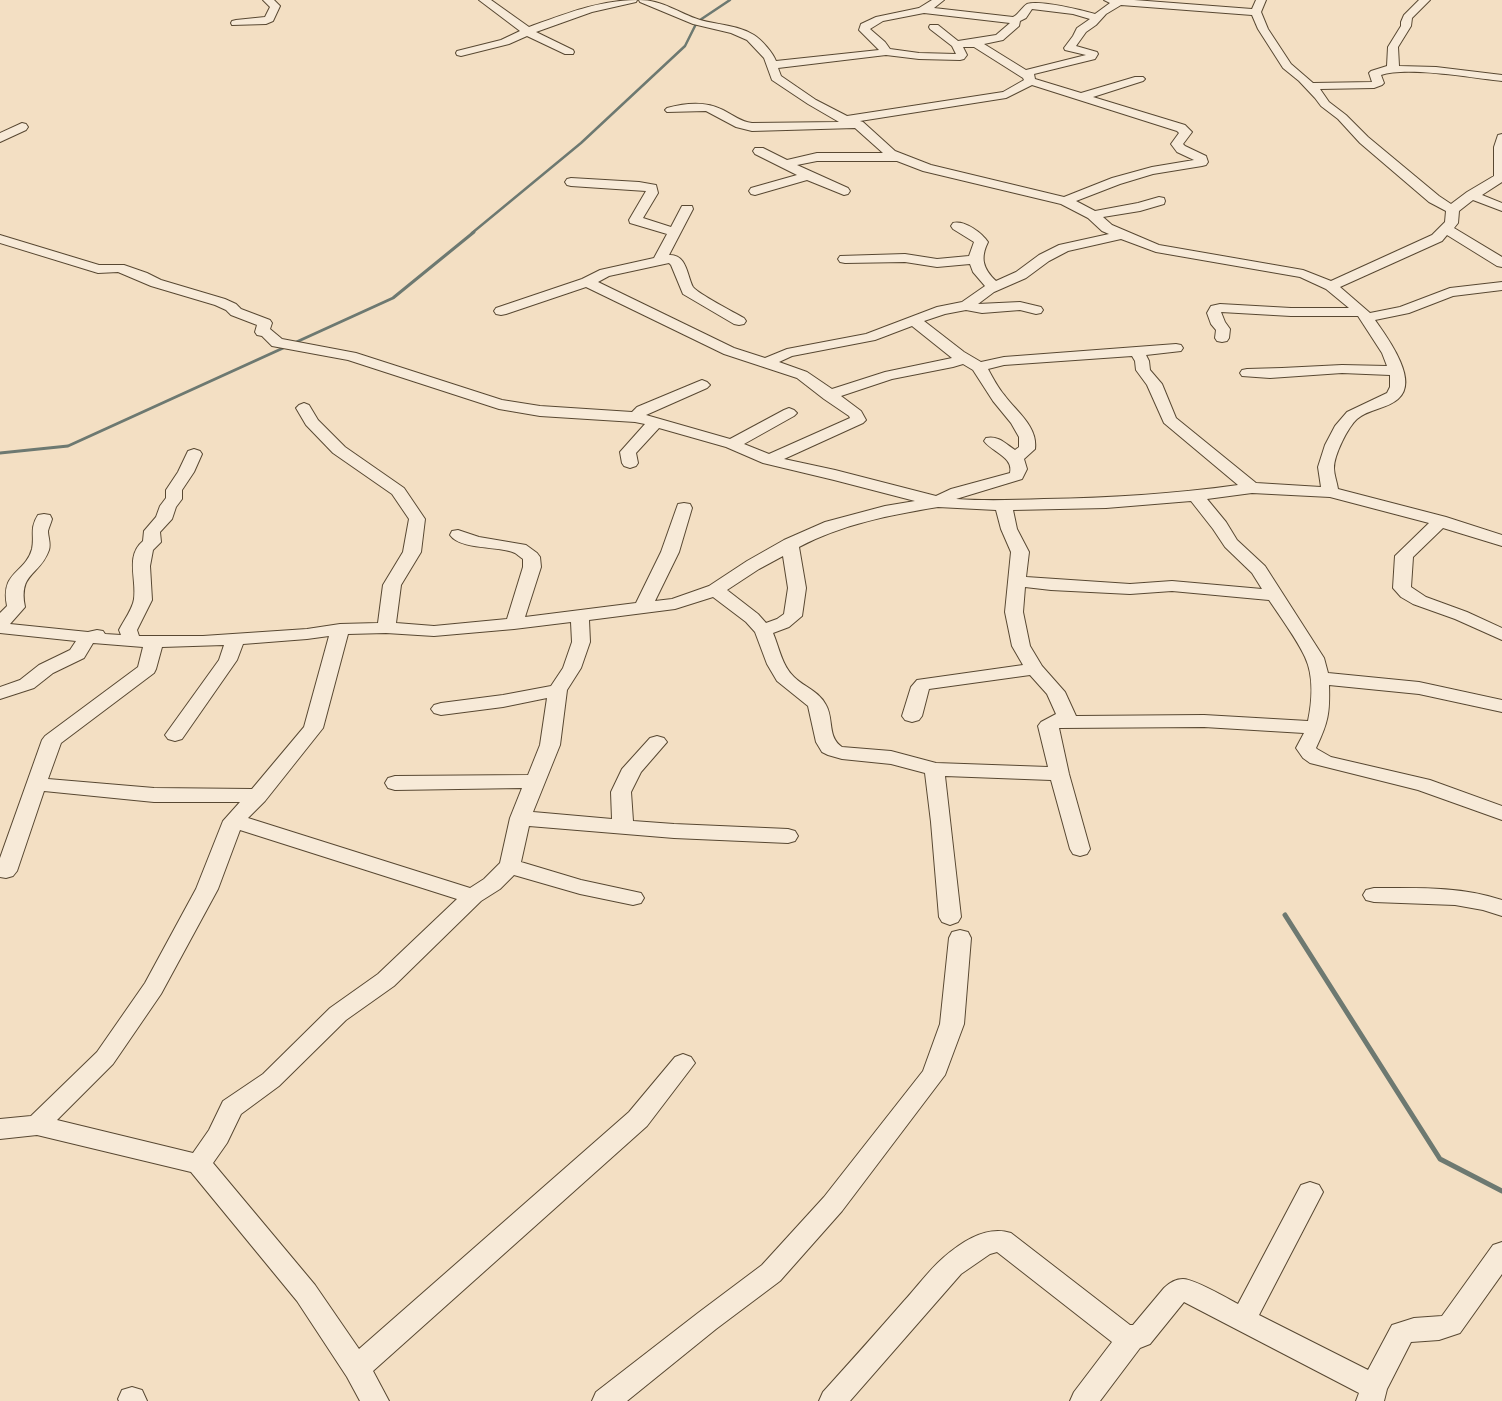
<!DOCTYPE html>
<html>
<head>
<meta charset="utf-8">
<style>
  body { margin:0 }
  canvas { display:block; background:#f3dfc3 }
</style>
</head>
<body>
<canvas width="1502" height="1401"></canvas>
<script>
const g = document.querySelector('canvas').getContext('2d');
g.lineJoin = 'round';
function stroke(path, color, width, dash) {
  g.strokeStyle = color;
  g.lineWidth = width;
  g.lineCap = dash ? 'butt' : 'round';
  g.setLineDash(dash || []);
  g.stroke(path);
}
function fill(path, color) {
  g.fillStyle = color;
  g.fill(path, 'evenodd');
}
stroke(new Path2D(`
  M 472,233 L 581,143 L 685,46 L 697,22 L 730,0`), '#6d7971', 2.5);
stroke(new Path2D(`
  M 0,453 L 68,446 L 393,298 L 474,232`), '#6d7971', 3);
stroke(new Path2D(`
  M 1285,915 L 1440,1159 L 1502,1191`), '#6d7971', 5);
const minor = new Path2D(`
  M 263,0 L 274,0 L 280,6 L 273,21 L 266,24 L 232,25 L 231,23 L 232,21 L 236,20 L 265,17 L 270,7 Z
  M 479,0 L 491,0 L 529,27 C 565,14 599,0 637,0 L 636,2 L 592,12 L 536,32 L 573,50 L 574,52 L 573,54 L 565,54 L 527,36 L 509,44 L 461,56 L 457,55 L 456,53 L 457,51 L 501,40 L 520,31 Z
  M 639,0 C 663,0 678,13 700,20 C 718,25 738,25 754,35 C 762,40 773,53 776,61 L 879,50 L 859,30 L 861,24 L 876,17 L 919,8 L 932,0 L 944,0 L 934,8 L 1013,17 C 1019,14 1022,7 1027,4 C 1040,0 1081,10 1095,14 L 1110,3 L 1104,0 L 1134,0 L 1252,9 L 1256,0 L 1266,0 L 1261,12 L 1268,29 L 1291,64 L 1313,83 L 1372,82 L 1369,73 L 1371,71 L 1387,66 L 1388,47 L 1401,26 L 1401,22 L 1404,15 L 1419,0 L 1430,0 L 1412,18 L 1411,26 L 1398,47 L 1399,66 L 1436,67 L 1502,75 L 1502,81 C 1473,78 1407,66 1381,75 L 1384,83 L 1382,85 L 1374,88 L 1320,89 L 1329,102 L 1346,115 L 1368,137 L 1439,196 L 1451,204 L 1467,192 L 1494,176 L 1494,147 L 1498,135 L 1502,134 L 1502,182 L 1482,195 L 1502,203 L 1502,211 L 1473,200 L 1459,211 L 1458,223 L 1454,228 L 1502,257 L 1502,267 L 1497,266 L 1447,235 L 1442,241 L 1340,287 L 1370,313 L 1400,307 L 1450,288 L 1502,282 L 1502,290 L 1453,296 L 1409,313 L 1375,320 C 1387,337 1420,381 1398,399 C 1387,409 1368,409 1357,419 C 1348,427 1334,455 1334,468 C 1334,475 1337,482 1338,489 L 1446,517 L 1502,535 L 1502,546 L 1443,528 L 1413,557 L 1411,587 L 1426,597 L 1467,612 L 1502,628 L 1502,640 L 1455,619 L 1413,604 L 1401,597 L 1393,588 L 1395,556 L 1429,523 L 1330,497 L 1252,493 L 1207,499 L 1226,522 L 1237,540 L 1265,566 L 1324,658 L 1328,673 L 1419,682 L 1502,700 L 1502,712 L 1419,694 L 1329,685 C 1330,713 1328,723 1316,748 L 1317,749 L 1331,757 L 1430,780 L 1502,806 L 1502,820 L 1418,790 L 1310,763 L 1303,758 L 1296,748 L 1304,733 L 1204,727 L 1059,728 L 1069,774 L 1090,849 L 1087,854 L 1080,856 L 1073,854 L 1070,849 L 1051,780 L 945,776 L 961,917 L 958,922 L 950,925 L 942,922 L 939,917 L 931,822 L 925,773 L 891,764 L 842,759 L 828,755 L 822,752 L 816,742 L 808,706 L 777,681 L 767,664 L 755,632 L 746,622 L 713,597 L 675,609 L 589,620 L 590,642 L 581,668 L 567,690 L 560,745 L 533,812 L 612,819 L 611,792 L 622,769 L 650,738 L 657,736 L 664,738 L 667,742 L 641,772 L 631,792 L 633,821 L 674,824 L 788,829 L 795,831 L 798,836 L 795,841 L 788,843 L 674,838 L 529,826 L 521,862 L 581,880 L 641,893 L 644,898 L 641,903 L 633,905 L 580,894 L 514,875 L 500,889 L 481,901 L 394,986 L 346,1020 L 279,1086 L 241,1114 L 227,1143 L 213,1163 L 315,1285 L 359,1349 L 629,1112 L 675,1057 L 683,1054 L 691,1057 L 695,1063 L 647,1126 L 373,1371 L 389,1401 L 360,1401 L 347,1377 L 297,1301 L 191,1172 L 37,1135 L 0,1139 L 0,1119 L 31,1116 L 97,1052 L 145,983 L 196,889 L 223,821 L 240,802 L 154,802 L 44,791 L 17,871 L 13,876 L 6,878 L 0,877 L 0,858 L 42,740 L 45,736 L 138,667 L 143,647 L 93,643 L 84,658 L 53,673 L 34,688 L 0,699 L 0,687 L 20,680 L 39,665 L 70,650 L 76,641 L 0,633 L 0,613 L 7,606 C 0,571 25,574 32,549 C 35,536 29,529 38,515 L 44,514 L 50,515 L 52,519 C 51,523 49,527 48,531 C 48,537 51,543 49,550 C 40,576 18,572 25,607 L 10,624 L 88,632 L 97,630 L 103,631 L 105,634 L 121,635 L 119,630 C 123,622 133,608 134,599 C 137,579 125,556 143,541 L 144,531 L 156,517 L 160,506 L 166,498 L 166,490 L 178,472 L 188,451 L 194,449 L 200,451 L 202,454 L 194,472 L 182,490 L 182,499 L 176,507 L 172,519 L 160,532 L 161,542 L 153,550 L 150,566 L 152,600 L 137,630 L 139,636 L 203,636 L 307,629 L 340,624 L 378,623 L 383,585 L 403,552 L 409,519 L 392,494 L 333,453 L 306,425 L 296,408 L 299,405 L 304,403 L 309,405 L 318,420 L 345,447 L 404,488 L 425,519 L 421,552 L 401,585 L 396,623 L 434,626 L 507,619 L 523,567 L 523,559 C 520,557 518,555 515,553 C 500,546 460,550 450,535 L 452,531 L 458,530 L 479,537 L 526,545 L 537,553 L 540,557 L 541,567 L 525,617 L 636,603 L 661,552 L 678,504 L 684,503 L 690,504 L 692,508 L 679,552 L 655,601 L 672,599 L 709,586 L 747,561 L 784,540 L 825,522 L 885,506 L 915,501 L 834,480 L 763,463 L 726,447 L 659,428 L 636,453 L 638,463 L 636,466 L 630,468 L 624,466 L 622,463 L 620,452 L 645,424 L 635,422 L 540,416 L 499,409 L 348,360 L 272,346 L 262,336 L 257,335 L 255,332 L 257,325 L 231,315 L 226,310 L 215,305 L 151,286 L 118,272 L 98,273 L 0,243 L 0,235 L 99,265 L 124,265 L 147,273 L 161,280 L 225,299 L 236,304 L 241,309 L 270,320 L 272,323 L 270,329 L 282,339 L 356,353 L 502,400 L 540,406 L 632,412 L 637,407 L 697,382 L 702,380 L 707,382 L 710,385 L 707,388 L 646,415 L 730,439 L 784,410 L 789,408 L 794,410 L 797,413 L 794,416 L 744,444 L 769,454 L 850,418 L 849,416 L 824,399 L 797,378 L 724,354 L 586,287 L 506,314 L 501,315 L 496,314 L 494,311 L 496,308 L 582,279 L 600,270 L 654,258 L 667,234 L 630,223 L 629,220 L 646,191 L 571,186 L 567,185 L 565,182 L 567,179 L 571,178 L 639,182 L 656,185 L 658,193 L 643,218 L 671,227 L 682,206 L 692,206 L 693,209 L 669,255 C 687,254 687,276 693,287 C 697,293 735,313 744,318 L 746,321 L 744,324 L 739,325 L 734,324 L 683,294 L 671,265 L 669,263 L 609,276 L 598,282 L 734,348 L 765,358 L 787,349 L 866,334 L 937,307 L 962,302 L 985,286 L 973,272 L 970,264 L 937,267 L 905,262 L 845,263 L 840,262 L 838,259 L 840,256 L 905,254 L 937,259 L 969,256 L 974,242 L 953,229 L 951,226 L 953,223 C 965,220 982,233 988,242 C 980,258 983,269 996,281 L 1016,272 L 1039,255 L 1059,245 L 1109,234 L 1102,231 L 1088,218 L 1061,204 L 923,171 L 897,161 L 817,161 L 797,165 L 848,188 L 850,191 L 848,194 L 844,195 L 807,180 L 755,195 L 751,194 L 749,191 L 751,188 L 797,175 L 755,154 L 753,151 L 755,148 L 763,148 L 787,160 L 817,153 L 883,153 L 855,128 L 752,131 L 736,127 L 706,111 L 667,112 L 665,110 L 667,108 C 685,103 706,101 723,110 C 733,115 741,122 752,123 L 839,122 L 808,104 L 772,80 L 764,58 L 747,40 L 731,33 L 693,24 L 640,2 ZM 1121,5 L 1252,15 L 1258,29 L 1283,68 L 1299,81 L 1315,98 L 1321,106 L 1338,119 L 1360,143 L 1429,202 L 1446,211 L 1445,222 L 1432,235 L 1331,281 L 1303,270 L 1159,245 L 1112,225 L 1103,217 L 1140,211 L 1164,204 L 1165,201 L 1164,198 L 1159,197 L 1138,203 L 1095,211 L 1076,201 L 1120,184 L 1153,174 L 1202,166 L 1206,165 L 1208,162 L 1206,156 L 1185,146 L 1183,144 L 1192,132 L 1185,125 L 1093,97 L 1143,81 L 1145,79 L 1143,77 L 1135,77 L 1081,93 L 1035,79 L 1034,74 L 1095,59 L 1098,54 L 1097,52 L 1076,46 L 1086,32 L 1096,25 L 1106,14 ZM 1032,9 L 1073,14 L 1090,19 L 1077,28 L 1073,36 L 1064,48 L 1065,50 L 1086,55 L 1026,70 L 984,44 L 1003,40 L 1019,26 L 1020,21 L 1026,18 ZM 924,13 L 1010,23 L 996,35 L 958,41 L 938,25 L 930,25 L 929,27 L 930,29 L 952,46 L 956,54 L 919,53 L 890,49 L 885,42 L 870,29 L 883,21 ZM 963,47 L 974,47 L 1023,78 L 1024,80 L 1003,92 L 847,116 L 816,100 L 781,76 L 778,68 L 886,55 L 919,59 L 960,60 L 964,59 L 967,55 ZM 1032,85 L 1177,131 L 1179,133 L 1171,144 L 1177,152 L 1194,160 L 1152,167 L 1112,178 L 1064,197 L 931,165 L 895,151 L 863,122 L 860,121 L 1006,98 ZM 1121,239 L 1156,252 L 1300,277 L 1326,289 L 1349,308 L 1291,308 L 1220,304 L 1211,306 L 1207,313 L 1211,324 L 1216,330 L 1215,338 L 1217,341 L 1222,342 L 1227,341 L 1229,338 L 1230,329 L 1225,322 L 1221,312 L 1291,316 L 1358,316 L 1382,353 L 1387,366 L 1342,365 L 1282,368 L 1247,369 L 1242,370 L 1240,373 L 1242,376 L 1270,378 L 1342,373 L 1390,375 L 1390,387 L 1387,393 L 1347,412 L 1335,426 L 1325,445 L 1318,467 L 1321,487 L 1256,483 L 1176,418 L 1162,384 L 1150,370 L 1149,361 L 1146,355 L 1181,351 L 1183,348 L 1181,345 L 1176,344 L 1004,357 L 981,362 L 964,352 L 924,321 L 945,314 L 966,310 L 982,313 L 1020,310 L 1036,314 L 1041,313 L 1043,310 L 1041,307 L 1020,302 L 978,304 L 994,292 L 1026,278 L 1049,261 L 1068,251 ZM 912,326 L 952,358 L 885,372 L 832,389 L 807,372 L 779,362 L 792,356 L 875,340 ZM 1132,356 L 1135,361 L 1136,370 L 1147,385 L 1164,423 L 1238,485 C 1174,494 1109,498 1044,499 C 1015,500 985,501 956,499 L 1022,479 L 1027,469 L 1024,459 L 1035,449 C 1038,427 1017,412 1005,396 C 998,388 993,378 988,369 L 1004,365 ZM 963,364 L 973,370 L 993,401 L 1011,423 L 1019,437 L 1019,447 L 1015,450 C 1006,444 998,435 986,438 L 984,441 C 992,452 1014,457 1010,473 L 951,489 L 936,496 L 835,470 L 784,459 L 863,423 L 866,420 L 861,411 L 841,396 L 892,379 L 953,367 ZM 1191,501 L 1213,529 L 1225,547 L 1252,573 L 1262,589 L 1172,581 L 1130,584 L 1026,577 L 1029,552 L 1017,529 L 1013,510 L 1106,508 ZM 938,507 L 996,510 L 1001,529 L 1011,552 L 1005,612 L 1012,646 L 1023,665 L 917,680 L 911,687 L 902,716 L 905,720 L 912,722 L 919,720 L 922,716 L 929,689 L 1030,675 L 1047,694 L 1056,714 L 1041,722 L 1038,726 L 1048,767 L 936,763 L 891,751 L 842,747 C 827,737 834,719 826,705 C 819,691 804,687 794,677 C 782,666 779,647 773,633 L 789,627 L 802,616 L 806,588 L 799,547 C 843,524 890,515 938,507 ZM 783,556 L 788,588 L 784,614 L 777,619 L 766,623 L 758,614 L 727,590 L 759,569 ZM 1025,587 L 1051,590 L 1130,594 L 1172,591 L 1269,600 C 1281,618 1296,638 1305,657 C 1314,676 1312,702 1308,721 L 1204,715 L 1076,716 L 1065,692 L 1042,666 L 1030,646 L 1023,612 ZM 571,622 L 572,642 L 563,668 L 551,686 L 503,695 L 441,703 L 434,705 L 431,709 L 434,713 L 441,715 L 503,707 L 547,698 L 540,745 L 528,775 L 395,776 L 388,778 L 385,783 L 388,788 L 395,790 L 522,788 L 510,818 L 500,863 L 484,879 L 470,888 L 248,818 L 265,801 L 323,728 L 348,634 L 386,633 L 434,636 L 514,629 ZM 329,636 L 304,727 L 252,789 L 154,788 L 48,779 L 61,743 L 154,673 L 156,669 L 162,647 L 224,645 L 219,660 L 165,735 L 168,739 L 175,741 L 182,739 L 237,660 L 243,644 L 307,639 ZM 240,830 L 457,899 L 378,974 L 330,1008 L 263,1074 L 223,1101 L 209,1130 L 193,1153 L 57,1120 L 113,1064 L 161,994 L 218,889 Z
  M 22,123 L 26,124 L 28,127 L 26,130 L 0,142 L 0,133 Z
  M 1374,888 C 1417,888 1460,886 1502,900 L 1502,916 L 1483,910 L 1455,905 L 1374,902 L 1366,900 L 1363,895 L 1366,890 Z
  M 960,930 L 968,932 L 971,938 L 964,1024 L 945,1075 L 842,1211 L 780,1281 L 716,1329 L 627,1401 L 592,1401 L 596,1392 L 698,1313 L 762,1265 L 824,1197 L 923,1071 L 940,1024 L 949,938 L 952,932 Z
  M 1310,1182 L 1319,1185 L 1323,1192 L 1259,1315 L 1368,1370 L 1392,1325 L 1414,1318 L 1442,1316 L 1493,1245 L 1502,1242 L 1502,1274 L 1460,1333 L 1439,1340 L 1411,1342 L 1387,1389 L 1384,1401 L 1356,1401 L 1359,1393 L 1184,1302 L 1150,1344 L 1140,1348 L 1100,1401 L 1070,1401 L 1074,1392 L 1112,1342 L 997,1252 L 990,1254 L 961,1274 L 850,1401 L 819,1401 L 823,1392 C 850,1362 877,1332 904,1301 C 917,1287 929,1270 943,1258 C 961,1242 987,1225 1011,1233 L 1130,1325 L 1133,1325 L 1164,1288 C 1169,1283 1176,1279 1183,1279 C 1194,1279 1227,1298 1238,1304 L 1301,1185 Z
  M 132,1387 L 142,1390 L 147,1401 L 119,1401 L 118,1399 L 122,1390 Z`);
stroke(minor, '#584832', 2);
fill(minor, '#f7ead8');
</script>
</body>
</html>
